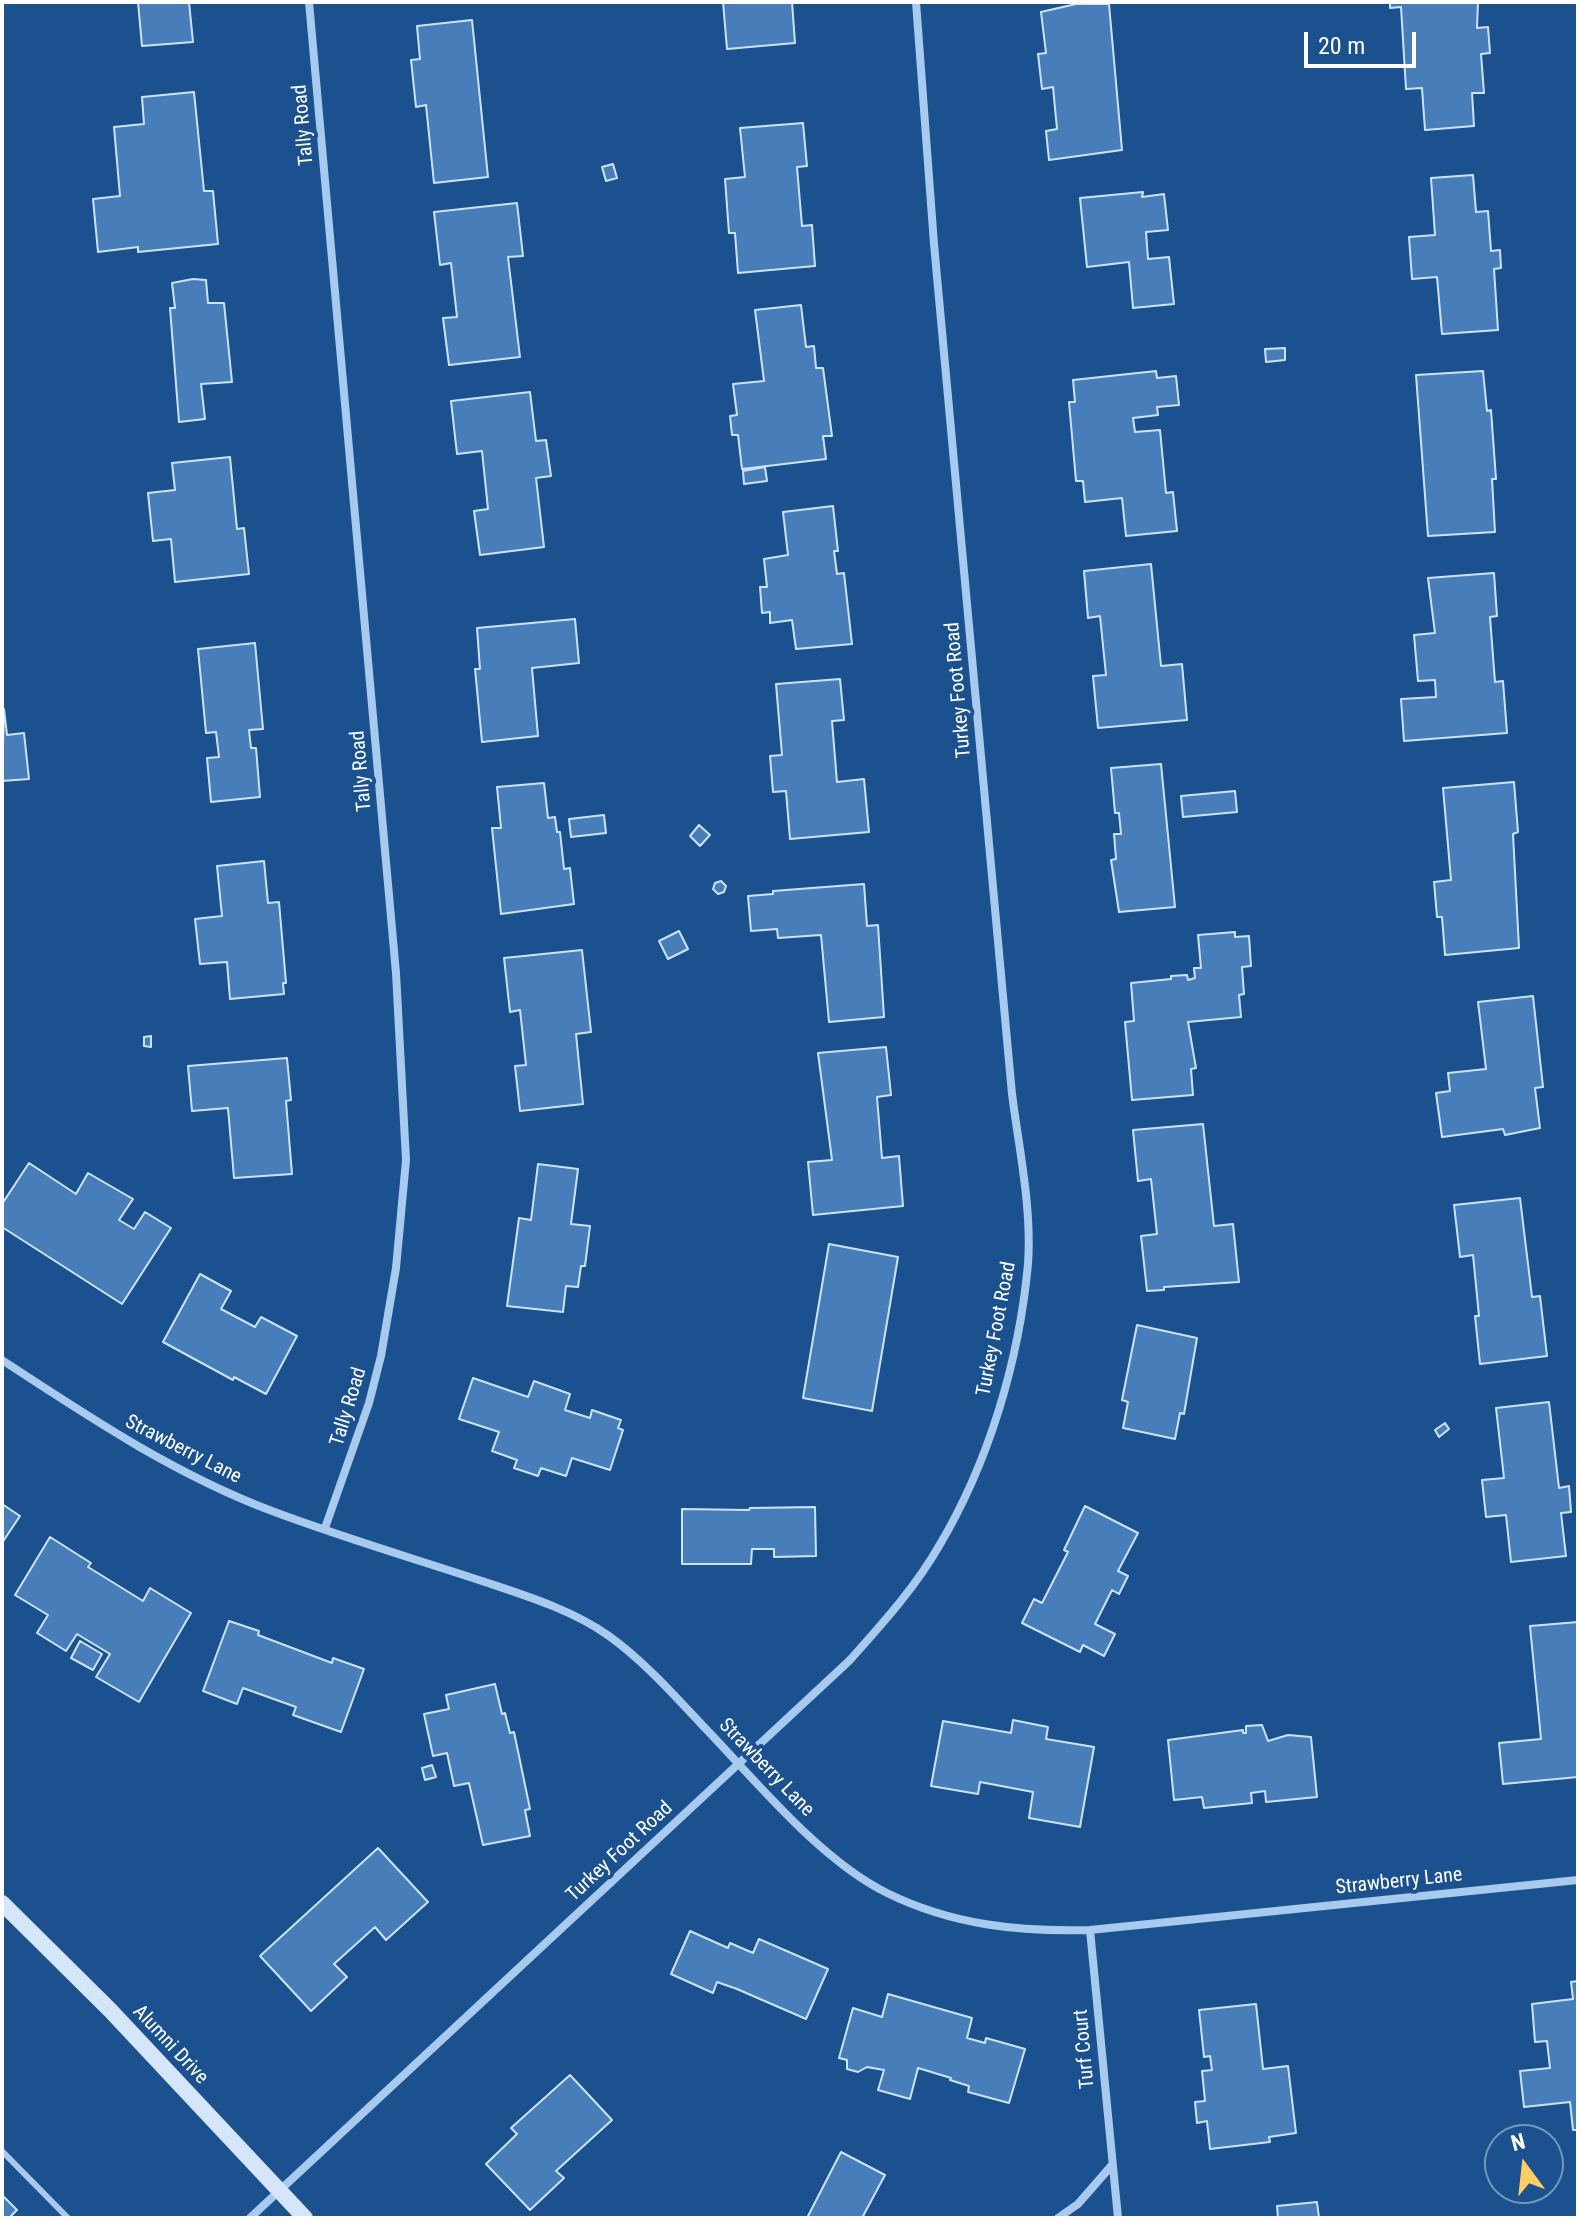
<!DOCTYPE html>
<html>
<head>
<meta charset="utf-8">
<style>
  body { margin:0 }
  #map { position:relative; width:1580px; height:2220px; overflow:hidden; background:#1a518e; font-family:"Roboto Condensed",sans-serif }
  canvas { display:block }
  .frame { position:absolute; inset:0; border:4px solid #fff; pointer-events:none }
  .north { position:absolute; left:1484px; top:2124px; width:80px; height:80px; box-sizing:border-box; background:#1a518e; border:2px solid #7697bb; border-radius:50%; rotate:345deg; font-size:22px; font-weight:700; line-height:32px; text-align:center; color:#fff }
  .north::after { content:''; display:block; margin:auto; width:28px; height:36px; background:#ffcd64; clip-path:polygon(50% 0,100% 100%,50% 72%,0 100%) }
  .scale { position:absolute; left:1304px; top:32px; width:112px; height:36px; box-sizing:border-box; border:4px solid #fff; border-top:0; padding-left:10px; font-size:24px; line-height:28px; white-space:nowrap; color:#fff; -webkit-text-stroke:6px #1a518e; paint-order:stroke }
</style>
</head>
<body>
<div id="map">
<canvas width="1580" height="2220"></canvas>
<div class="frame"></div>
<div class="north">N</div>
<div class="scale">20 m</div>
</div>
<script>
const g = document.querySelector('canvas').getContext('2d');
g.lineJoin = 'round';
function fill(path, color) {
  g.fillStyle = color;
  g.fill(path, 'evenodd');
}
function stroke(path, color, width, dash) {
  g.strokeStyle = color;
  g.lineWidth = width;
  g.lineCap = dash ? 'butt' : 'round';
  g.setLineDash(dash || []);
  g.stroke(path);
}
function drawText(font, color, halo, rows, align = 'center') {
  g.font = font + ' "Roboto Condensed",sans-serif';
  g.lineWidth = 8;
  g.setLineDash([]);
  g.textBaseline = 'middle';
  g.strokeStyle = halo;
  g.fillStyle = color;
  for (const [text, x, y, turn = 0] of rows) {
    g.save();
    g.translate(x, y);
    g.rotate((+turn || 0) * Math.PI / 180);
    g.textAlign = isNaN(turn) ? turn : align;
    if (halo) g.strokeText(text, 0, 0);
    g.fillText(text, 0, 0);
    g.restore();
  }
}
const building = new Path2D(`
  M 138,2 L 189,2 L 193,42 L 142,46 Z
  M 723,2 L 792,2 L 795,43 L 727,49 Z
  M 1390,2 L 1478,2 L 1477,28 L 1488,27 L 1490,53 L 1481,54 L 1484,93 L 1472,93 L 1474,126 L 1425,130 L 1422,88 L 1406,89 L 1401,7 L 1390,8 Z
  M 1076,4 L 1109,4 L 1122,150 L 1049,160 L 1046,131 L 1057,129 L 1053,87 L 1042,89 L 1038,54 L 1046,53 L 1041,12 Z
  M 472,20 L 488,177 L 434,183 L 426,105 L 416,107 L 411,60 L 420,59 L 417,26 Z
  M 194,92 L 204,191 L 213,191 L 218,244 L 138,252 L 138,247 L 98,252 L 93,199 L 120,196 L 114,127 L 144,124 L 142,97 Z
  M 803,123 L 807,166 L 797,167 L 802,226 L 812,225 L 815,266 L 738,273 L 735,233 L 729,233 L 725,179 L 745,177 L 740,128 Z
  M 613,164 L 617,178 L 606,181 L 602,167 Z
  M 1473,175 L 1476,212 L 1488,211 L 1491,251 L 1500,250 L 1501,268 L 1494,269 L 1498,330 L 1442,334 L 1437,277 L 1412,279 L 1409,237 L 1435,235 L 1431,178 Z
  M 1143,192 L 1142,197 L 1164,194 L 1168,230 L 1146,232 L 1148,259 L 1169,257 L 1174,304 L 1133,308 L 1129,262 L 1087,267 L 1080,198 Z
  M 517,203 L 523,256 L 508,257 L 520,357 L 449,365 L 443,318 L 457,317 L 451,263 L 440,265 L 434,212 Z
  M 193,279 L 206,280 L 208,303 L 224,303 L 232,382 L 201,384 L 205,419 L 179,422 L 170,308 L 175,308 L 172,283 Z
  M 801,305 L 806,347 L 814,346 L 816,368 L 823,368 L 832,436 L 823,436 L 826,459 L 742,469 L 738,435 L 732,435 L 730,416 L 737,415 L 733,384 L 764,381 L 755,310 Z
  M 1285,348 L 1285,360 L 1266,362 L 1265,349 Z
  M 1156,371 L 1157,378 L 1176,376 L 1179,405 L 1157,407 L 1158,415 L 1133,418 L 1135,432 L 1160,430 L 1166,493 L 1173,492 L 1177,531 L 1126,536 L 1122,498 L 1085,502 L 1083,481 L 1076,481 L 1069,402 L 1075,402 L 1073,380 Z
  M 1483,371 L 1487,411 L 1491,410 L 1496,479 L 1492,479 L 1495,532 L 1428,536 L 1416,375 Z
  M 530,392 L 536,441 L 546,440 L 551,476 L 536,478 L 544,547 L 480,555 L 474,511 L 488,509 L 482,451 L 457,454 L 451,401 Z
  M 230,457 L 237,529 L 244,528 L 249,574 L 175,582 L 171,539 L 153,541 L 148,493 L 175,490 L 172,463 Z
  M 765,467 L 767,481 L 744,484 L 743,471 Z
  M 833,506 L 838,551 L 834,551 L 837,574 L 844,573 L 852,644 L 796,649 L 792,620 L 770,623 L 770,612 L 762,613 L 760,587 L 767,587 L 764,559 L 788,555 L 783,512 Z
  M 1151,564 L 1161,666 L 1182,664 L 1187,720 L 1098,728 L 1093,676 L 1106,675 L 1100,616 L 1088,618 L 1084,571 Z
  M 1494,573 L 1497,616 L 1490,617 L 1495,682 L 1503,681 L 1507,733 L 1404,741 L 1401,699 L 1436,697 L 1435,680 L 1418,681 L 1414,635 L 1435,633 L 1428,578 Z
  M 575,619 L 579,663 L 532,668 L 538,736 L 482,742 L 475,669 L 480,669 L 477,628 Z
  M 255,643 L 263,729 L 249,730 L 251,748 L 256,748 L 260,797 L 211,802 L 207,758 L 219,757 L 216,732 L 206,733 L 198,649 Z
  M 840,679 L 844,720 L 832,721 L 837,782 L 864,779 L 869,832 L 790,839 L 786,791 L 773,792 L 770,756 L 782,755 L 776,684 Z
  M 4,709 L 7,735 L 24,733 L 29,779 L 2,781 Z
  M 1161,764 L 1175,907 L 1119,912 L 1111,860 L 1116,859 L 1114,834 L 1121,834 L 1119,813 L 1115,813 L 1111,768 Z
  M 1514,782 L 1518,832 L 1513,834 L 1519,948 L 1445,955 L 1442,917 L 1437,917 L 1434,882 L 1451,880 L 1443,788 Z
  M 544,783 L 548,818 L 555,817 L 557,832 L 560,832 L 564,869 L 570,868 L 574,904 L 501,914 L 492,828 L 501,828 L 497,787 Z
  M 1235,791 L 1237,812 L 1183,817 L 1181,796 Z
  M 604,815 L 606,833 L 571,837 L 569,819 Z
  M 699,825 L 710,835 L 700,846 L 690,836 Z
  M 264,861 L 268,903 L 279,902 L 286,983 L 283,983 L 284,994 L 230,999 L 227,962 L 200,964 L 195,919 L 222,916 L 217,866 Z
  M 721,881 L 726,886 L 724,892 L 718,894 L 713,889 L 715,883 Z
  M 864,884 L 867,926 L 878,925 L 884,1017 L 829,1022 L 821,935 L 778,938 L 777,929 L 751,931 L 748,896 L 773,894 L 773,891 Z
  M 679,931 L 688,949 L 668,959 L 659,941 Z
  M 1235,932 L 1235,937 L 1249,936 L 1251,966 L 1242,967 L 1244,994 L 1239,995 L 1241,1017 L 1188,1022 L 1196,1068 L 1191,1069 L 1193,1095 L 1132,1100 L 1125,1022 L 1134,1021 L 1131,983 L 1171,979 L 1171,976 L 1187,975 L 1188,980 L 1195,978 L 1194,968 L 1201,968 L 1198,935 Z
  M 582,950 L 591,1032 L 576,1034 L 583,1104 L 520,1111 L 515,1066 L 526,1065 L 520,1010 L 510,1012 L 504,958 Z
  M 1533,996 L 1543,1087 L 1535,1088 L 1540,1128 L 1505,1135 L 1503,1129 L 1442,1137 L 1436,1093 L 1450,1091 L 1448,1073 L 1486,1069 L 1478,1002 Z
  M 151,1036 L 151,1047 L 144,1046 L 144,1037 Z
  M 886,1047 L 891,1095 L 877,1097 L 882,1158 L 899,1156 L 903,1206 L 813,1215 L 808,1162 L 832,1160 L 818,1053 Z
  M 287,1058 L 291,1100 L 286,1101 L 292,1174 L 234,1178 L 228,1108 L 192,1111 L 188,1066 Z
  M 1203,1124 L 1214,1226 L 1233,1224 L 1239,1282 L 1164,1287 L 1164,1290 L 1147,1291 L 1141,1236 L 1157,1234 L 1151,1179 L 1138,1181 L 1133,1130 Z
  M 29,1163 L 76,1194 L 88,1173 L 133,1199 L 119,1220 L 134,1229 L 145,1212 L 171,1228 L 122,1304 L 2,1227 L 2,1204 Z
  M 538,1164 L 578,1169 L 571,1224 L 590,1226 L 585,1266 L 581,1266 L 578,1287 L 566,1286 L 563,1312 L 507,1306 L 519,1218 L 531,1220 Z
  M 1520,1198 L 1532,1297 L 1540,1296 L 1547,1356 L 1480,1364 L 1475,1316 L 1479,1316 L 1473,1255 L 1460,1257 L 1454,1205 Z
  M 829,1244 L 898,1257 L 872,1411 L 803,1398 Z
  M 200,1274 L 231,1291 L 221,1309 L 255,1327 L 261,1317 L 297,1336 L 266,1394 L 234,1377 L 233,1380 L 163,1342 Z
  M 1137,1325 L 1197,1338 L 1184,1414 L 1180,1413 L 1175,1439 L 1123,1428 L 1128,1402 L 1122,1400 Z
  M 473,1378 L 528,1397 L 534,1381 L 570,1394 L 565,1410 L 590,1418 L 592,1410 L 621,1420 L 618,1428 L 623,1430 L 610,1470 L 572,1458 L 566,1476 L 541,1468 L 538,1476 L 514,1468 L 517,1460 L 492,1451 L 499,1432 L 459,1419 Z
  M 1549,1402 L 1559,1488 L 1569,1486 L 1571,1512 L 1561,1513 L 1566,1556 L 1511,1562 L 1506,1515 L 1486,1517 L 1482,1480 L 1504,1478 L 1496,1408 Z
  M 1445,1423 L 1449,1429 L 1439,1437 L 1435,1430 Z
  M 2,1504 L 20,1516 L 2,1543 Z
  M 1085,1506 L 1138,1533 L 1118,1571 L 1128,1576 L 1119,1594 L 1112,1590 L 1095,1624 L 1115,1634 L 1104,1656 L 1083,1645 L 1080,1652 L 1022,1623 L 1034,1599 L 1042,1603 L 1068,1552 L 1064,1550 Z
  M 815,1507 L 816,1556 L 774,1557 L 774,1549 L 752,1549 L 751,1564 L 682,1564 L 682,1509 L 749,1510 L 750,1508 Z
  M 50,1537 L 91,1563 L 88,1567 L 143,1601 L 150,1588 L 191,1613 L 139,1702 L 96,1677 L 110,1654 L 77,1634 L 66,1651 L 37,1633 L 48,1615 L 15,1595 Z
  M 229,1621 L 259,1631 L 258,1635 L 332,1663 L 333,1658 L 364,1669 L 341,1732 L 293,1715 L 296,1707 L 243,1688 L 237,1704 L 203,1691 Z
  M 1578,1622 L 1578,1777 L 1503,1784 L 1499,1743 L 1541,1739 L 1530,1626 Z
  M 80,1641 L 102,1654 L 93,1670 L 71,1658 Z
  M 495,1684 L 502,1714 L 505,1713 L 510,1733 L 514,1732 L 530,1809 L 525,1810 L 530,1836 L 483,1845 L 469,1783 L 454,1786 L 447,1753 L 433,1756 L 424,1714 L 449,1709 L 446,1695 Z
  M 1013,1720 L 1048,1727 L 1046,1739 L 1094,1747 L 1080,1827 L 1029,1818 L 1033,1792 L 980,1782 L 978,1794 L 931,1786 L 943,1721 L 1011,1733 Z
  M 1262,1725 L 1268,1741 L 1288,1735 L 1311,1737 L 1317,1797 L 1266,1802 L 1265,1791 L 1251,1793 L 1252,1803 L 1204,1808 L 1202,1797 L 1174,1800 L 1168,1740 L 1243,1730 L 1243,1733 L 1246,1733 L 1246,1726 Z
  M 432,1765 L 436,1777 L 425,1780 L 422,1768 Z
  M 378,1848 L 428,1902 L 386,1940 L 375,1927 L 334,1964 L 347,1977 L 311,2011 L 260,1956 Z
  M 690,1931 L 728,1948 L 730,1943 L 753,1953 L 759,1939 L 828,1969 L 806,2019 L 737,1989 L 717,1982 L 713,1993 L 671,1974 Z
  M 1578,1981 L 1578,2130 L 1573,2130 L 1570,2102 L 1524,2107 L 1520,2071 L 1550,2068 L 1547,2041 L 1535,2042 L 1532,2004 L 1573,1999 L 1571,1982 Z
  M 888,1994 L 972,2018 L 967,2038 L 985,2043 L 986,2038 L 1025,2049 L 1009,2103 L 968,2092 L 969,2086 L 950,2080 L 951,2078 L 918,2068 L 910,2099 L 878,2090 L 884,2070 L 867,2067 L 858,2072 L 847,2069 L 847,2060 L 839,2058 L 853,2008 L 882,2017 Z
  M 1256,2004 L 1263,2069 L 1288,2066 L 1296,2133 L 1269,2137 L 1270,2142 L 1210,2149 L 1207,2121 L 1197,2123 L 1195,2102 L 1205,2101 L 1202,2071 L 1212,2070 L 1210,2056 L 1204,2057 L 1199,2010 Z
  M 570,2075 L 612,2120 L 556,2171 L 564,2178 L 530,2210 L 486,2164 L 517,2134 L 511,2128 Z
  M 841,2152 L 885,2175 L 862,2218 L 807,2218 Z
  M 2,2195 L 17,2210 L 9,2218 L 2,2218 Z
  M 1317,2202 L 1319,2218 L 1278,2218 L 1277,2206 Z`);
fill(building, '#477db8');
stroke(building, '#cee3fa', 2);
stroke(new Path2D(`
  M 2,2151 L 68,2218`), '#a8caee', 6);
stroke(new Path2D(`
  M 309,2 L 396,973 L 406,1160 L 396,1268 L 381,1356 L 369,1403 L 325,1528
  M 2,1360 C 89,1417 174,1474 272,1511 C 341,1537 412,1558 482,1581 C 524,1595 573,1610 609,1636 C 645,1662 675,1696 705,1728 C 757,1782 820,1860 887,1893 C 952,1925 1019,1932 1090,1930 L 1578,1880
  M 1090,1930 L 1118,2218
  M 250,2218 L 849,1661 C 881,1625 915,1588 939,1546 C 989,1462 1019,1361 1028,1264 C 1032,1208 1019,1149 1012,1094 L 934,244 L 916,2
  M 1058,2218 L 1078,2204 L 1112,2165`), '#a8caee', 8);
stroke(new Path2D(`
  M 2,1903 L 110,2010 L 305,2218`), '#d5e6fa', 16);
drawText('20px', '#fff', '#1a518e', [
  ["Tally Road",304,125,-95],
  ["Turkey Foot Road",959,690,-95],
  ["Tally Road",362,771,-95],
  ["Turkey Foot Road",997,1329,-79],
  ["Tally Road",349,1407,-73],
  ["Strawberry Lane",183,1450,27],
  ["Strawberry Lane",766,1768,46],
  ["Turkey Foot Road",620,1852,-43],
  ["Strawberry Lane",1399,1882,-6],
  ["Alumni Drive",170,2045,47],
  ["Turf Court",1085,2049,-95]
]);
</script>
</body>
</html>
